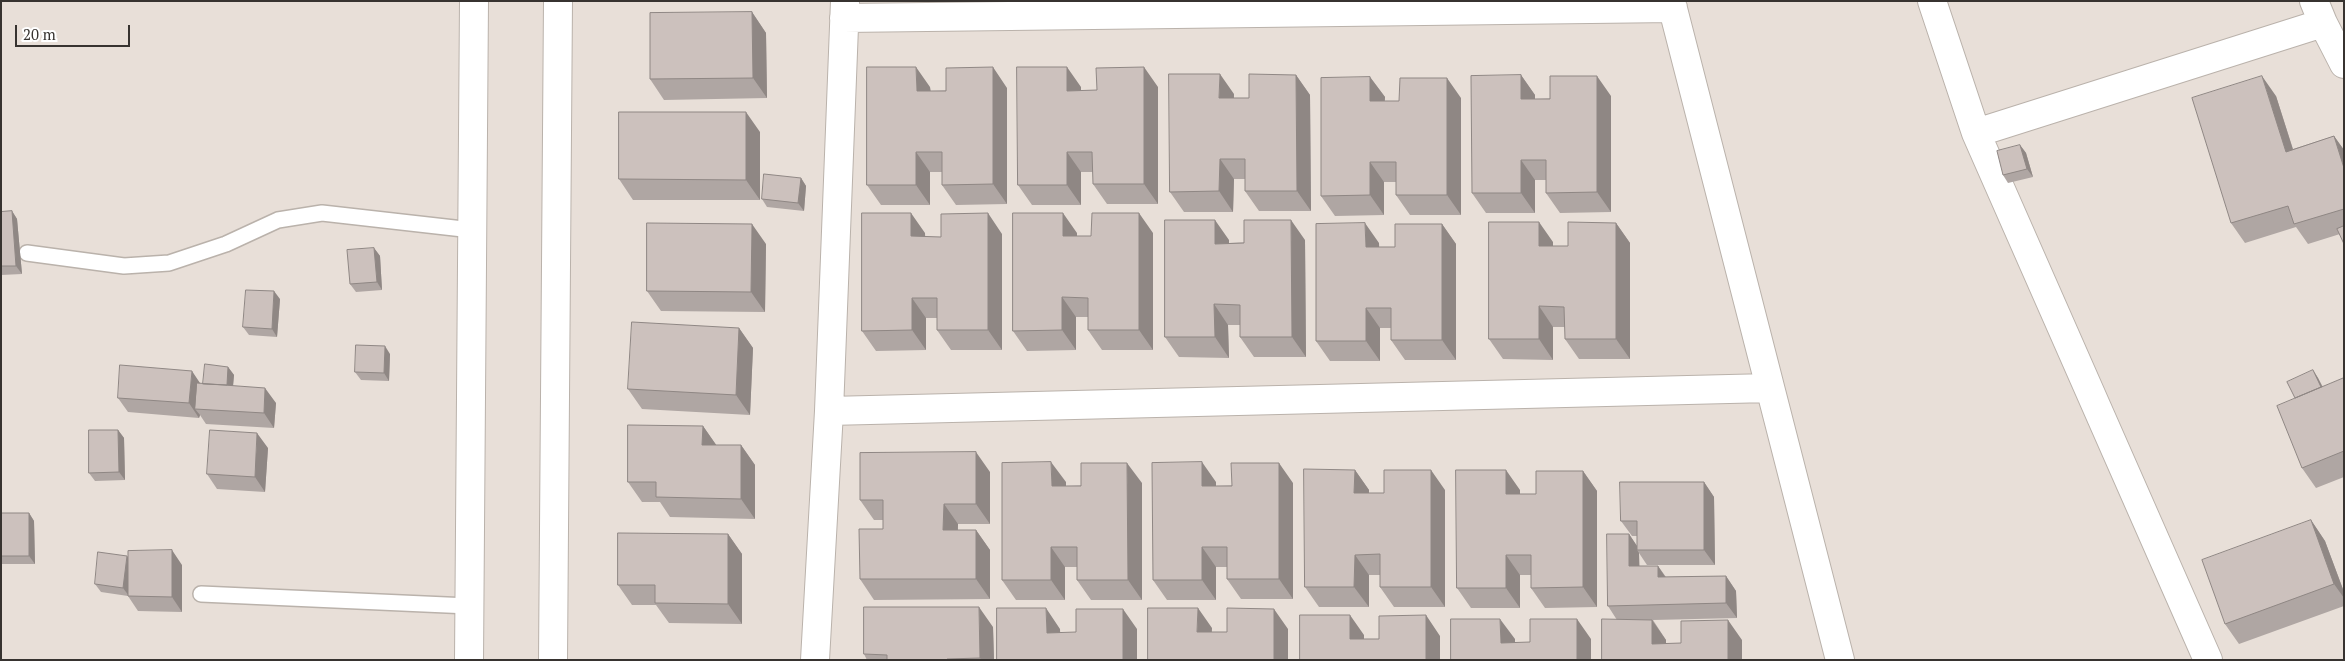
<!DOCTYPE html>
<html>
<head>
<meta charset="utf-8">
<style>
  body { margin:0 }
  #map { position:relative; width:2345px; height:661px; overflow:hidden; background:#e8dfd8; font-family:"PT Serif",serif }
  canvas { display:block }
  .frame { position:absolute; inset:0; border:2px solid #373330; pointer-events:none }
  .scale { position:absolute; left:15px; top:25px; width:115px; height:22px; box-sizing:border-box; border:2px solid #373330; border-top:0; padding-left:6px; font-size:15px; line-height:18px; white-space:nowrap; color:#373330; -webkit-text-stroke:4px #fff; paint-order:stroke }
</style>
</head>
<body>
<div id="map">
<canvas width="2345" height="661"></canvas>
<div class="frame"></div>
<div class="scale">20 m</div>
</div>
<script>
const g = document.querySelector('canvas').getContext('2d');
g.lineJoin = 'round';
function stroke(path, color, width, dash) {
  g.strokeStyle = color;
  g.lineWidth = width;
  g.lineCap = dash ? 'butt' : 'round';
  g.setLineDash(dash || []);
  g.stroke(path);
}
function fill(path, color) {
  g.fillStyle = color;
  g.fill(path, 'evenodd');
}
const lane = new Path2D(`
  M 27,253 L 124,266 L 169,263 L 226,244 L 278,220 L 322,213 L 472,230
  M 201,594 L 469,606`);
const street = new Path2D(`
  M 1671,1 L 1840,660
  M 1932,1 L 1976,133 L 2208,660
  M 2314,1 L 2323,23
  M 844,18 L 1673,8
  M 1976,133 L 2323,23 L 2344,64
  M 829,411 L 1770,388
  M 469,660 L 474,1
  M 815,660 L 829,411 L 845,1`);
const secondary = new Path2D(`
  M 553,660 L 558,1`);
stroke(lane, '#bab2ab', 18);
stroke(street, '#bab2ab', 30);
stroke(secondary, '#bab2ab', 30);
stroke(lane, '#fff', 15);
stroke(street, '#fff', 28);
stroke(secondary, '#fff', 28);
fill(new Path2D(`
  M 752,12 L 766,33 L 767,98 L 664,100 L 650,79 Z
  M 1296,75 L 1310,95 L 1311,211 L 1259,211 L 1245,191 L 1245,179 L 1234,179 L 1233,212 L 1184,212 L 1170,192 L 1234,94 L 1234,98 L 1249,98 Z
  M 1521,75 L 1535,95 L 1535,99 L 1611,96 L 1611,212 L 1560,213 L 1546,193 L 1546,180 L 1535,180 L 1535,213 L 1486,213 L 1472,193 Z
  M 1370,77 L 1385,97 L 1384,101 L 1399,101 L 1461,98 L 1461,215 L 1410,215 L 1396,195 L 1396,182 L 1384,182 L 1384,215 L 1335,216 L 1321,196 Z
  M 930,87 L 931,91 L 1007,88 L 1007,204 L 956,205 L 942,185 L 942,172 L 930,172 L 930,205 L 881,205 L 867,185 Z
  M 1081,87 L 1081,91 L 1158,87 L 1158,204 L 1107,204 L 1093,184 L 1093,172 L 1081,172 L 1081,205 L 1032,205 L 1018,185 Z
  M 2276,96 L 2293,149 L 2334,136 L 2344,150 L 2344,244 L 2340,234 L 2308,244 L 2296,227 L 2245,243 L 2231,223 Z
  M 760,132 L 760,200 L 633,200 L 619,179 Z
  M 2020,145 L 2026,153 L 2033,177 L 2008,183 L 2003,175 Z
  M 801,178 L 806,186 L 804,211 L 767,207 L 762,199 Z
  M 12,211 L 17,219 L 22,274 L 1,275 L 1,212 Z
  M 1616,223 L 1630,243 L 1630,359 L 1579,359 L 1565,339 L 1565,327 L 1553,327 L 1553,360 L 1503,359 L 1489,339 L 1553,242 L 1553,246 L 1568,246 Z
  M 1442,224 L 1456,244 L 1456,360 L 1405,360 L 1391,340 L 1391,328 L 1380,328 L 1380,361 L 1330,361 L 1316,341 L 1379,243 L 1379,247 L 1395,247 Z
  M 925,233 L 925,237 L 941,237 L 1002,234 L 1002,350 L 951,350 L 937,330 L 937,318 L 926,318 L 926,350 L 876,351 L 862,331 Z
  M 1077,233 L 1077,236 L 1091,236 L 1153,233 L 1153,350 L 1102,350 L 1088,330 L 1088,317 L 1076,317 L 1076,350 L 1027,351 L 1013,331 Z
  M 1229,240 L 1229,243 L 1305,240 L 1306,357 L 1254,357 L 1240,337 L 1240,325 L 1228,325 L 1229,358 L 1179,357 L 1165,337 Z
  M 766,244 L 765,312 L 661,311 L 647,291 Z
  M 374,248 L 380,256 L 382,290 L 356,292 L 350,284 Z
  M 280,299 L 277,337 L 249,335 L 243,327 Z
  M 739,328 L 753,348 L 750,415 L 642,409 L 628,389 Z
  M 390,354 L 389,381 L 361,380 L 355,372 Z
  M 228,367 L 234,375 L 233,386 L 276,403 L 274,428 L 206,424 L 200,415 L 199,418 L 128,412 L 118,398 L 203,384 Z
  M 2313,370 L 2318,378 L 2323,387 L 2344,378 L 2344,477 L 2316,488 L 2302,468 L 2295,398 Z
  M 703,426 L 716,445 L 741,445 L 755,465 L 755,519 L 670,517 L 660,502 L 642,502 L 628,482 Z
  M 118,430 L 124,438 L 125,480 L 95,481 L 89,473 Z
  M 268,448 L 265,492 L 217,489 L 207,474 Z
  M 1355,470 L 1369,490 L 1369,493 L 1384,493 L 1445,490 L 1445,607 L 1394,607 L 1380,587 L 1380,575 L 1369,575 L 1369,607 L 1319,607 L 1305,587 Z
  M 1583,471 L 1597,491 L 1597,607 L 1545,608 L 1531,588 L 1531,575 L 1520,575 L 1520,608 L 1471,608 L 1457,588 L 1520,490 L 1520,494 L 1536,494 Z
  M 990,472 L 990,524 L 958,524 L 958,530 L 976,530 L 990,550 L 990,599 L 874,600 L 860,579 L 883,529 L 883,520 L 874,520 L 860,500 Z
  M 1066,482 L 1066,486 L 1142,483 L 1142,600 L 1091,600 L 1077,580 L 1077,567 L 1065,567 L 1065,600 L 1016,600 L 1002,580 Z
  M 1216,482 L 1216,486 L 1293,483 L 1293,599 L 1241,599 L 1227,579 L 1227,567 L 1216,567 L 1216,600 L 1167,600 L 1153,580 Z
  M 1704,482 L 1714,497 L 1715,565 L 1647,565 L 1639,553 L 1639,566 L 1658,566 L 1666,577 L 1726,576 L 1736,591 L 1737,618 L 1653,620 L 1666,640 L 1666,644 L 1742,640 L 1602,660 L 1617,620 L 1608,606 L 1629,534 L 1637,546 L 1637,536 L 1632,536 L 1621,521 Z
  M 1,513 L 29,513 L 34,521 L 35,564 L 1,564 Z
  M 2311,520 L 2325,541 L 2344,592 L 2344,606 L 2239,644 L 2225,624 Z
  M 728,534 L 742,554 L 742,624 L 669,623 L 656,605 L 632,605 L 618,585 Z
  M 127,556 L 128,558 L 182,565 L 182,612 L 138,611 L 128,596 L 101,592 L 95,584 Z
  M 993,627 L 994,660 L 867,660 L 864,654 Z`), '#afa6a3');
fill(new Path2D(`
  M 752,12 L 766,33 L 767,98 L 753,78 Z
  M 916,67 L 930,87 L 931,111 L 917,91 Z
  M 993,67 L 1007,88 L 1007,204 L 993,184 Z
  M 1067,67 L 1081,87 L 1081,111 L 1067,91 Z
  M 1144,67 L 1158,87 L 1158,204 L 1144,184 Z
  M 1220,74 L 1234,94 L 1233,118 L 1219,98 Z
  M 1296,75 L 1310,95 L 1311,211 L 1297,191 Z
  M 1521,75 L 1535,95 L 1535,119 L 1521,99 Z
  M 1597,76 L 1611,96 L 1611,212 L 1597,192 Z
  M 2262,76 L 2276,96 L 2300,172 L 2286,152 Z
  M 1370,77 L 1385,97 L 1384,121 L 1370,101 Z
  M 1447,78 L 1461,98 L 1461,215 L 1447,195 Z
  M 746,112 L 760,132 L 760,200 L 746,180 Z
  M 2334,136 L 2344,150 L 2344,168 Z
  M 2020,145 L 2026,153 L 2033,177 L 2027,169 Z
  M 916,152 L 930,172 L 930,205 L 916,185 Z
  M 1067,152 L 1081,172 L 1081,205 L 1067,185 Z
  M 1220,159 L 1234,179 L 1233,212 L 1219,191 Z
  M 1521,160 L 1535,180 L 1535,213 L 1521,193 Z
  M 1370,162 L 1384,182 L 1384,215 L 1370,195 Z
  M 801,178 L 806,186 L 804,211 L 798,203 Z
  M 12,211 L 17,219 L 22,274 L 16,266 Z
  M 911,213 L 925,233 L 926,257 L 911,236 Z
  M 988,213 L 1002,234 L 1002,350 L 988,330 Z
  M 1063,213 L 1077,233 L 1077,256 L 1063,236 Z
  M 1139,213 L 1153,233 L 1153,350 L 1139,330 Z
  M 1215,220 L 1229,240 L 1229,264 L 1215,244 Z
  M 1291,220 L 1305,240 L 1306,357 L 1292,337 Z
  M 1539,222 L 1553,242 L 1553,266 L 1539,246 Z
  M 1365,223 L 1379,243 L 1380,267 L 1366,247 Z
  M 1616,223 L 1630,243 L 1630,359 L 1616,339 Z
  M 752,224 L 766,244 L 765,312 L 751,292 Z
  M 1442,224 L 1456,244 L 1456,360 L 1442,340 Z
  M 374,248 L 380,256 L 382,290 L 377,282 Z
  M 274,291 L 280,299 L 277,337 L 272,329 Z
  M 1062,297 L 1076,317 L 1076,350 L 1062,330 Z
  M 912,298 L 926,318 L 926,350 L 912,330 Z
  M 1214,304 L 1228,325 L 1229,358 L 1215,337 Z
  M 1539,306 L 1553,327 L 1553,360 L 1539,339 Z
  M 1366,308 L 1380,328 L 1380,361 L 1366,341 Z
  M 739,328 L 753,348 L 750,415 L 736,395 Z
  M 385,346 L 390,354 L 389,381 L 384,373 Z
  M 228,367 L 234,375 L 232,397 L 226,389 Z
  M 2313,370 L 2318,378 L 2331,405 L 2325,397 Z
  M 192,371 L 202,386 L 195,409 L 200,415 L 199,418 L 189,403 Z
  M 265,388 L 276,403 L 274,428 L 264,413 Z
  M 703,426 L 717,446 L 702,445 Z
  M 118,430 L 124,438 L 125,480 L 119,472 Z
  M 257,433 L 268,448 L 265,492 L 255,477 Z
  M 741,445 L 755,465 L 755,519 L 741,499 Z
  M 976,452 L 990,472 L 990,524 L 976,504 Z
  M 1051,462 L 1066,482 L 1066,507 L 1052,486 Z
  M 1202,462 L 1216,482 L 1216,506 L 1202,486 Z
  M 1127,463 L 1142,483 L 1142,600 L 1128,580 Z
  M 1279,463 L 1293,483 L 1293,599 L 1279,579 Z
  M 1355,470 L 1369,490 L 1368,513 L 1354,493 Z
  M 1431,470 L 1445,490 L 1445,607 L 1431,587 Z
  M 1506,470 L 1520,490 L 1520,514 L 1506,494 Z
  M 1583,471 L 1597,491 L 1597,607 L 1583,587 Z
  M 1704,482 L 1714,497 L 1715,565 L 1704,550 Z
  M 944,504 L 958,524 L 957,550 L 943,530 Z
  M 29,513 L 34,521 L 35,564 L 29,556 Z
  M 2311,520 L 2325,541 L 2344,592 L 2344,598 L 2334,584 Z
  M 976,530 L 990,550 L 990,599 L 976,579 Z
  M 728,534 L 742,554 L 742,624 L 728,604 Z
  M 1629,534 L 1639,549 L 1637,550 L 1639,553 L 1640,581 L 1629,566 Z
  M 1051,547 L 1065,567 L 1065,600 L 1051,580 Z
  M 1202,547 L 1216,567 L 1216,600 L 1202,580 Z
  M 172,550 L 182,565 L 182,612 L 172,597 Z
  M 1355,555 L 1369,575 L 1369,607 L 1354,587 Z
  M 1506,555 L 1520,575 L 1520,608 L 1506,588 Z
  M 127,556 L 132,564 L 129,596 L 123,588 Z
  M 1658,566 L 1668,581 L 1658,577 Z
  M 1726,576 L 1736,591 L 1737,618 L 1726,603 Z
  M 979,607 L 993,627 L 994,660 L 981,660 L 980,658 Z
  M 1046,608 L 1060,629 L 1061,653 L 1047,633 Z
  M 1198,608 L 1212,628 L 1211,652 L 1197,632 Z
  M 1123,609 L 1137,629 L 1137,660 L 1123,660 Z
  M 1274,609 L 1288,629 L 1288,660 L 1274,660 Z
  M 1350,615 L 1364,635 L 1364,659 L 1350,639 Z
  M 1426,615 L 1440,636 L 1440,660 L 1426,660 Z
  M 1500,619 L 1515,639 L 1515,660 L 1501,643 Z
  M 1577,619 L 1591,639 L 1591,660 L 1577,660 Z
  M 1652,620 L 1666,640 L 1666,660 L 1652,644 Z
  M 1728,620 L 1742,640 L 1742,660 L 1728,660 Z`), '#8f8784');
const building = new Path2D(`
  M 752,12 L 753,78 L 650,79 L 650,13 Z
  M 867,67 L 916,67 L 917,91 L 946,91 L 946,68 L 993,67 L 993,184 L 942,185 L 942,152 L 916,152 L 916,185 L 867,185 Z
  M 1017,67 L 1067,67 L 1067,91 L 1097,90 L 1096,68 L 1144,67 L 1144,184 L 1093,184 L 1092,152 L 1067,152 L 1067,185 L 1018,185 Z
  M 1169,74 L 1220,74 L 1219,98 L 1249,98 L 1249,74 L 1296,75 L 1297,191 L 1245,191 L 1245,159 L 1220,159 L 1219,191 L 1170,192 Z
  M 1521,75 L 1521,99 L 1550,99 L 1550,76 L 1597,76 L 1597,192 L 1546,193 L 1546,160 L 1521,160 L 1521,193 L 1472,193 L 1471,76 Z
  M 2262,76 L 2286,152 L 2334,136 L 2344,168 L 2344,209 L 2294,224 L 2288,206 L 2231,223 L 2192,98 Z
  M 1370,77 L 1370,101 L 1399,101 L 1400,78 L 1447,78 L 1447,195 L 1396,195 L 1396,162 L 1370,162 L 1370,195 L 1321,196 L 1321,78 Z
  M 619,112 L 746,112 L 746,180 L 619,179 Z
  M 2020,145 L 2027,169 L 2003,175 L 1997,151 Z
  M 764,174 L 801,178 L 798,203 L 762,199 Z
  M 12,211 L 16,266 L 1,266 L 1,212 Z
  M 862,213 L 911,213 L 911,236 L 941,237 L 941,214 L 988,213 L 988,330 L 937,330 L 937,298 L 912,298 L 912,330 L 862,331 Z
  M 1013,213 L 1063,213 L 1063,236 L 1091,236 L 1092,213 L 1139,213 L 1139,330 L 1088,330 L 1088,298 L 1062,297 L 1062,330 L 1013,331 Z
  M 1165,220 L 1215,220 L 1215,244 L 1244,243 L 1244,220 L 1291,220 L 1292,337 L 1240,337 L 1240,305 L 1214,304 L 1215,337 L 1165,337 Z
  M 1489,222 L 1539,222 L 1539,246 L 1568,246 L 1568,222 L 1616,223 L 1616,339 L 1565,339 L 1564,307 L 1539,306 L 1539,339 L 1489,339 Z
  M 647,223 L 752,224 L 751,292 L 647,291 Z
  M 1365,223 L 1366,247 L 1395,247 L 1395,224 L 1442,224 L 1442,340 L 1391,340 L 1391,308 L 1366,308 L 1366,341 L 1316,341 L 1316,224 Z
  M 2344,226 L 2344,244 L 2337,229 Z
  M 374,248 L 377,282 L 350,284 L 347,250 Z
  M 246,290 L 274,291 L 272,329 L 243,327 Z
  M 632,322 L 739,328 L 736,395 L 628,389 Z
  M 356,345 L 385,346 L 384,373 L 355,372 Z
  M 205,364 L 228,367 L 227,385 L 203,384 Z
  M 120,365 L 192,371 L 189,403 L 118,398 Z
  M 2313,370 L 2321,387 L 2295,398 L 2287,382 Z
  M 2344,378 L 2344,451 L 2302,468 L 2277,406 Z
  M 197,383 L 265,388 L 264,413 L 195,409 Z
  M 628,425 L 703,426 L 702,445 L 741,445 L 741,499 L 656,497 L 656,482 L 628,482 Z
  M 89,430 L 118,430 L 119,472 L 89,473 Z
  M 210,430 L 257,433 L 255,477 L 207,474 Z
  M 976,452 L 976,504 L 944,504 L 943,530 L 976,530 L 976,579 L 860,579 L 859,529 L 883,529 L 883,500 L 860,500 L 860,453 Z
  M 1051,462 L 1052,486 L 1081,486 L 1081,463 L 1127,463 L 1128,580 L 1077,580 L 1077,547 L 1051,547 L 1051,580 L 1002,580 L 1002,463 Z
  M 1202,462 L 1202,486 L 1232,486 L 1231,463 L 1279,463 L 1279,579 L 1227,579 L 1227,547 L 1202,547 L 1202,580 L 1153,580 L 1152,463 Z
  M 1304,469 L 1355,470 L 1354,493 L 1384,493 L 1384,470 L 1431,470 L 1431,587 L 1380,587 L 1380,554 L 1355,555 L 1354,587 L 1305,587 Z
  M 1456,470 L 1506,470 L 1506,494 L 1536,494 L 1536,471 L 1583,471 L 1583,587 L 1531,588 L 1531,555 L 1506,555 L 1506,588 L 1457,588 Z
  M 1620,482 L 1704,482 L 1704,550 L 1637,550 L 1637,521 L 1621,521 Z
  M 1,513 L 29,513 L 29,556 L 1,556 Z
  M 2311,520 L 2334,584 L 2225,624 L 2202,560 Z
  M 618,533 L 728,534 L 728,604 L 655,603 L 655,585 L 618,585 Z
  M 1607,534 L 1629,534 L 1629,566 L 1658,566 L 1658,577 L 1726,576 L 1726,603 L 1608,606 Z
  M 172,550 L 172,597 L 128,596 L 128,551 Z
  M 98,552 L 127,556 L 123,588 L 95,584 Z
  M 864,607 L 979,607 L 980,658 L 947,659 L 947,660 L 887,660 L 887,655 L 864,654 Z
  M 997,608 L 1046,608 L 1047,633 L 1076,632 L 1076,609 L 1123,609 L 1123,660 L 997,660 Z
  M 1148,608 L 1198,608 L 1197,632 L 1227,632 L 1227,608 L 1274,609 L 1274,660 L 1148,660 Z
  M 1300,615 L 1350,615 L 1350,639 L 1379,639 L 1379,616 L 1426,615 L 1426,660 L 1300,660 Z
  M 1451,619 L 1500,619 L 1501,643 L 1530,642 L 1530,619 L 1577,619 L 1577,660 L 1451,660 Z
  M 1602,619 L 1652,620 L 1652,644 L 1681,643 L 1681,621 L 1728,620 L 1728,660 L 1602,660 Z`);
fill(building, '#ccc1bd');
stroke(building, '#8f8784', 1);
</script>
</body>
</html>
